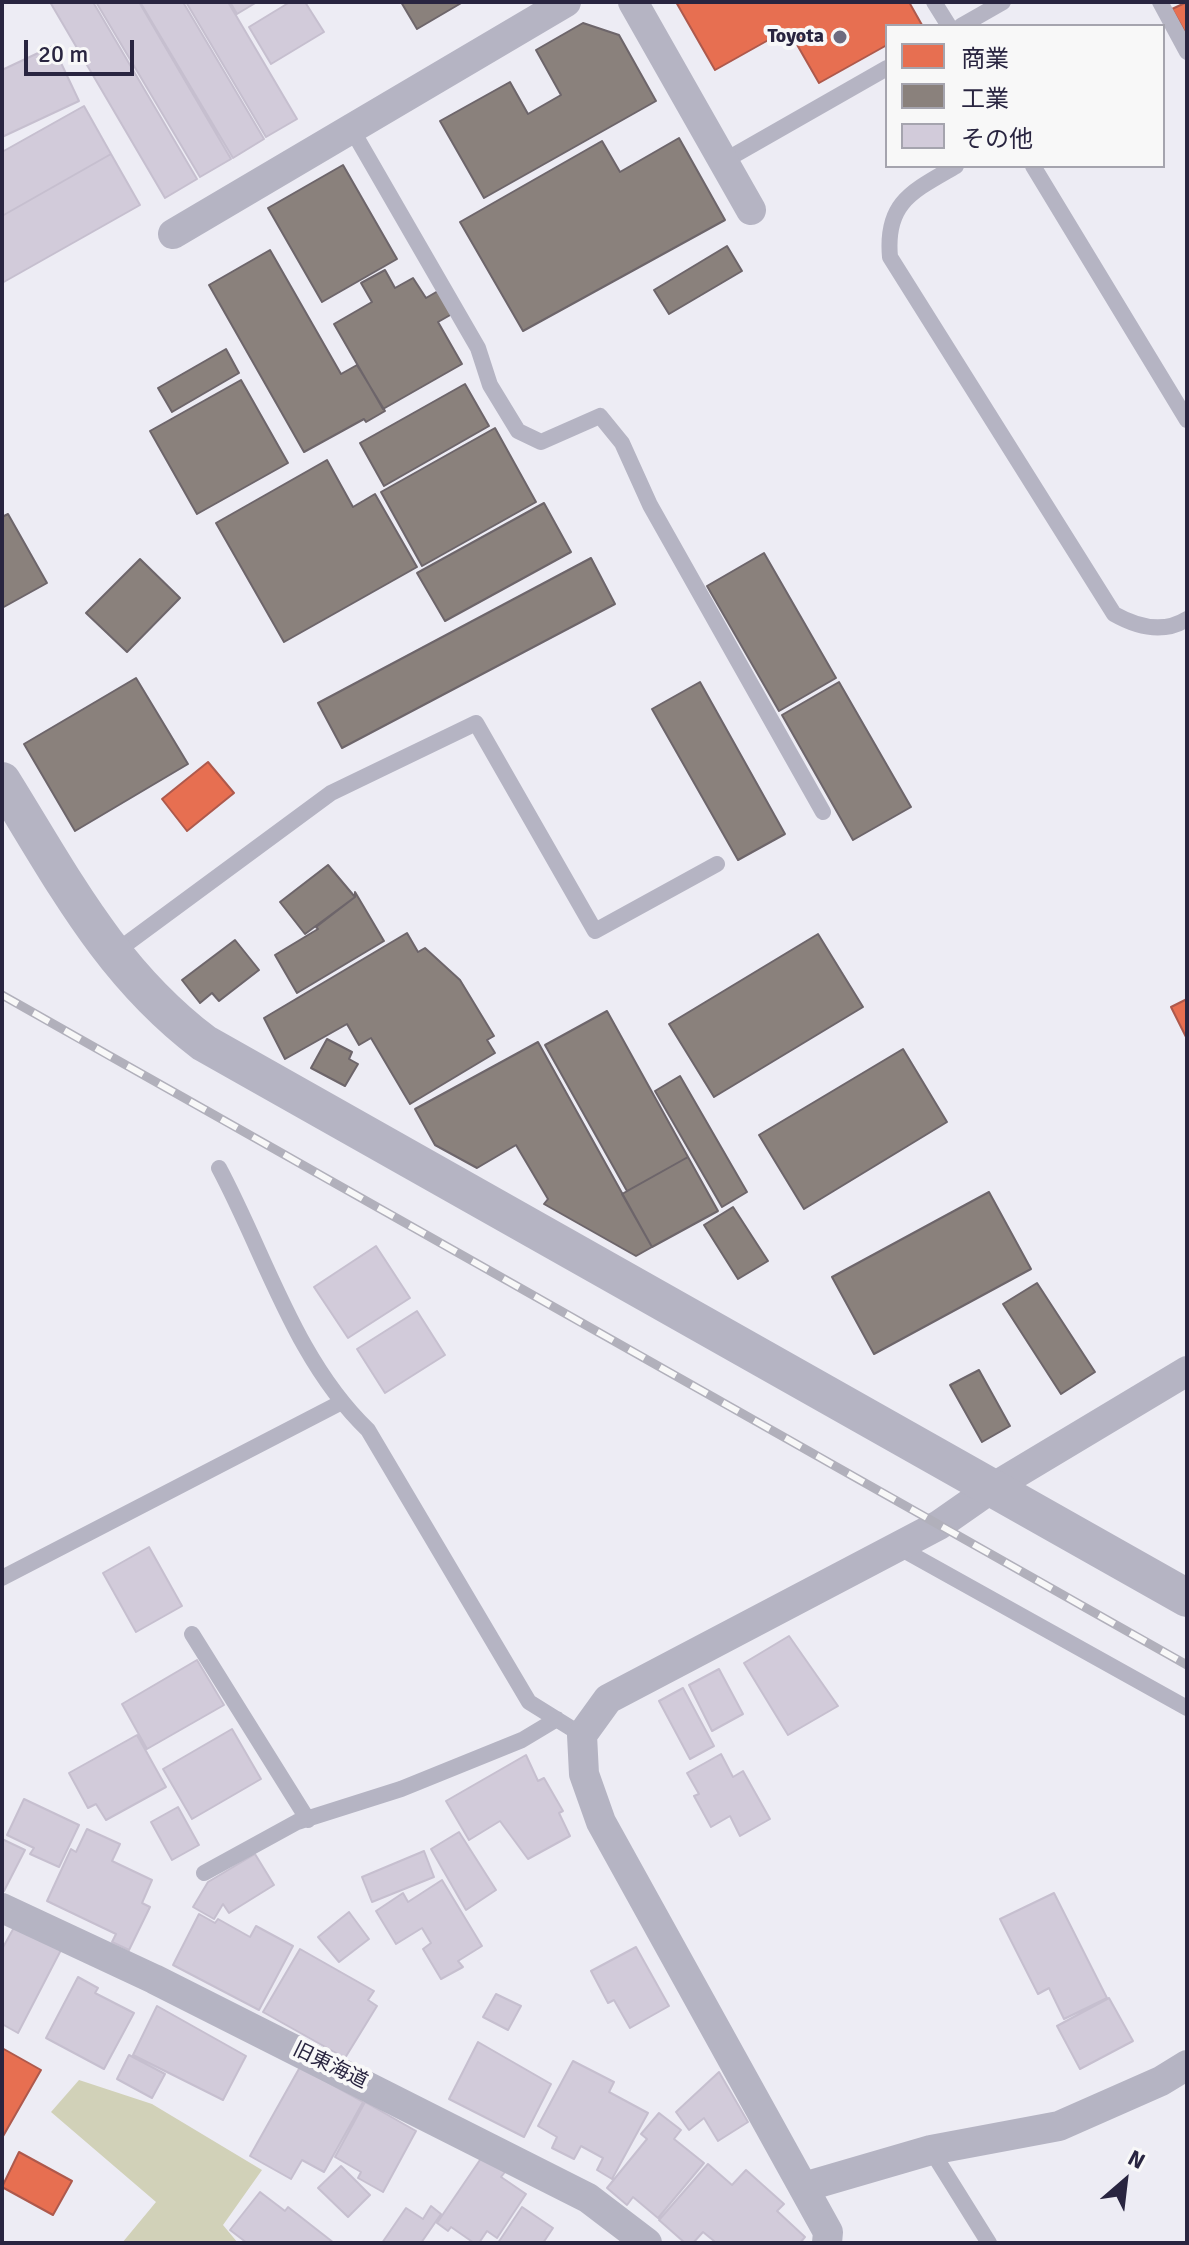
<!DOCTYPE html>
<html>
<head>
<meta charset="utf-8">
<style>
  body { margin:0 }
  #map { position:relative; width:1189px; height:2245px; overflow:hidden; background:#edecf4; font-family:Signika,"Noto Sans JP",sans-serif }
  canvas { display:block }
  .frame { position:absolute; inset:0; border:4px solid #292540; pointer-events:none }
  .legend { position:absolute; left:885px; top:24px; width:280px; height:144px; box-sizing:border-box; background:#f8f8f8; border:2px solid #a5a4ae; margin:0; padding:10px 14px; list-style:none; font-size:24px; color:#292540 }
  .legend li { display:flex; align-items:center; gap:16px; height:40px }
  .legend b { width:40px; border:2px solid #a5a4ae }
  .north { position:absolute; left:1085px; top:2141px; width:80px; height:80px; -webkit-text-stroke:6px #f8f8f8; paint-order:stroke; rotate:28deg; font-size:22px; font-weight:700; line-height:32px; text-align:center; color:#292540 }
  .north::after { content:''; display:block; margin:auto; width:28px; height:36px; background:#292540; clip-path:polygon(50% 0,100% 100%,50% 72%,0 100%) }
  .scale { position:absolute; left:24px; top:40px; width:110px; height:36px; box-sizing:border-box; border:4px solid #292540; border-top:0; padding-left:10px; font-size:24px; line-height:28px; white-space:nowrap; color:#292540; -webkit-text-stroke:6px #f8f8f8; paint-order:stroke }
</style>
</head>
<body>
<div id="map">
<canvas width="1189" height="2245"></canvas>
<div class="frame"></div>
<ul class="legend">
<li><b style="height:22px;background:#e76f51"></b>商業</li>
<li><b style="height:22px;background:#8a817c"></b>工業</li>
<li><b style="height:22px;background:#d2cbda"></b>その他</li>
</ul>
<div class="north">N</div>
<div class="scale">20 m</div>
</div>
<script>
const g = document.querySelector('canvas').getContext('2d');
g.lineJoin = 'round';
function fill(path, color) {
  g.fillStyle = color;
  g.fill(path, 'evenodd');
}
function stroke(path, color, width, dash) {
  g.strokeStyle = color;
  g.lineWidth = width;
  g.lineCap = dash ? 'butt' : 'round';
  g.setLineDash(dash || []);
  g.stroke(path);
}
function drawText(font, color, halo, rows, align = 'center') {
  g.font = font + ' Signika,"Noto Sans JP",sans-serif';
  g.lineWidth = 8;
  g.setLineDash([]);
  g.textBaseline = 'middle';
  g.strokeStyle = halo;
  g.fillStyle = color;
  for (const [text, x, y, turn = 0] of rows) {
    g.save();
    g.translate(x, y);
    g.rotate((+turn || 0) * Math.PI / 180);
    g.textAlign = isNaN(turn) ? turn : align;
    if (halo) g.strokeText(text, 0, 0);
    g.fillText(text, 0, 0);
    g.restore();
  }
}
fill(new Path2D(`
  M 79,2080 L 152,2104 L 262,2170 L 223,2225 L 238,2243 L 122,2243 L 156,2202 L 51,2112 Z`), '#d1d1b8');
const shops = new Path2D(`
  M 676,2 L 909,2 L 922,25 L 887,26 L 887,45 L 819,83 L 788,29 L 715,70 Z
  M 1187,2 L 1187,36 L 1172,9 Z
  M 208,762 L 234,793 L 187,831 L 162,799 Z
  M 1187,999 L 1187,1039 L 1171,1007 Z
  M 2,2048 L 41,2070 L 2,2138 Z
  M 19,2152 L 72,2181 L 53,2215 L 2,2187 Z`);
fill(shops, '#e76f51');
stroke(shops, '#ae594c', 2);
const industry = new Path2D(`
  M 401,2 L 463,2 L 417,29 Z
  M 583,23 L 619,35 L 656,101 L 484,198 L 440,121 L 510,82 L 528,114 L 561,95 L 536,50 Z
  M 679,138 L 725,220 L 523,331 L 460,222 L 602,141 L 620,172 Z
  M 343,165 L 397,259 L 322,302 L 268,208 Z
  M 727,246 L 742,271 L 669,314 L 654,290 Z
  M 270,250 L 341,374 L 357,365 L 385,411 L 366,422 L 364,419 L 304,452 L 209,285 Z
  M 385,270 L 395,288 L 413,278 L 426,298 L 438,291 L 452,314 L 438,322 L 462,364 L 383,409 L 334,324 L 372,302 L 361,283 Z
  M 226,349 L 239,373 L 172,412 L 158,388 Z
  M 241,380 L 288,463 L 197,514 L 150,431 Z
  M 465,384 L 489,426 L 384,486 L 360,443 Z
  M 495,428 L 536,502 L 422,566 L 381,492 Z
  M 327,460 L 353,507 L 375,494 L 417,567 L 284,642 L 216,523 Z
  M 544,503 L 571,552 L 445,621 L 417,573 Z
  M 8,514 L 47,583 L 2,608 L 2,517 Z
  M 764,553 L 836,678 L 779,711 L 707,586 Z
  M 591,558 L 615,604 L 342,748 L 318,703 Z
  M 140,559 L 180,598 L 127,652 L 86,613 Z
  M 136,678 L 188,764 L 75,831 L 24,744 Z
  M 700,682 L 785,834 L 738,860 L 652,709 Z
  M 839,682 L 911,807 L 853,840 L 782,715 Z
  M 328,865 L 355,897 L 305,934 L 280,902 Z
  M 355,892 L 384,941 L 297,993 L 275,955 L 318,929 L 316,927 L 355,897 Z
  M 407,933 L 418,952 L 425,948 L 460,980 L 494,1036 L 487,1040 L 495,1053 L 410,1104 L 371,1038 L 359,1045 L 347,1024 L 285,1059 L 264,1018 Z
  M 818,934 L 863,1007 L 714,1097 L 669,1024 Z
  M 235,940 L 259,970 L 219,1001 L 212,993 L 200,1003 L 182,980 Z
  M 607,1011 L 688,1157 L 627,1191 L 545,1045 Z
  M 327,1039 L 352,1052 L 349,1059 L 358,1064 L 345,1086 L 311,1068 Z
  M 538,1042 L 652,1247 L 636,1256 L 544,1204 L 548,1199 L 516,1145 L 477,1168 L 435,1145 L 415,1109 Z
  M 903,1049 L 947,1122 L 804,1209 L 759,1135 Z
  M 680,1076 L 747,1192 L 722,1207 L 655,1091 Z
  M 688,1157 L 718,1211 L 652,1247 L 622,1194 Z
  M 989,1192 L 1031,1269 L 874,1354 L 832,1277 Z
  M 733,1207 L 768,1261 L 738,1279 L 704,1225 Z
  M 1037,1283 L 1095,1372 L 1061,1394 L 1003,1304 Z
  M 979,1370 L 1010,1426 L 982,1442 L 950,1385 Z`);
fill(industry, '#8a817c');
stroke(industry, '#6d656a', 2);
const building = new Path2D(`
  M 50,2 L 93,2 L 197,179 L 165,198 Z
  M 96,2 L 139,2 L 231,159 L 200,177 Z
  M 140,2 L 183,2 L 264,139 L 233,158 Z
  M 186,2 L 228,2 L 297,119 L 266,137 Z
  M 230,2 L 257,2 L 237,14 Z
  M 290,2 L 305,2 L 324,32 L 271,64 L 249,27 Z
  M 53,46 L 79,101 L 2,137 L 2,70 Z
  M 84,106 L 111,154 L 2,216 L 2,152 Z
  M 111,154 L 140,205 L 2,283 L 2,216 Z
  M 376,1246 L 410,1298 L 348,1338 L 314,1287 Z
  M 417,1311 L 445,1355 L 385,1393 L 357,1349 Z
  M 149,1547 L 182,1606 L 136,1632 L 103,1573 Z
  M 789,1636 L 838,1706 L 788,1735 L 744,1663 Z
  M 197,1660 L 224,1705 L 147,1749 L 122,1704 Z
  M 719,1669 L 743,1714 L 712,1731 L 689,1685 Z
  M 683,1688 L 714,1746 L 690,1759 L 659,1701 Z
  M 232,1729 L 261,1779 L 192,1819 L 163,1769 Z
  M 137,1735 L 166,1787 L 106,1820 L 96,1804 L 88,1808 L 69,1773 Z
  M 721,1754 L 733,1777 L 743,1771 L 770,1819 L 740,1836 L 730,1816 L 711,1827 L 694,1796 L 699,1794 L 687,1773 Z
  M 526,1755 L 538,1781 L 544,1778 L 563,1811 L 559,1813 L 570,1836 L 528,1859 L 500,1821 L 469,1840 L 446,1801 Z
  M 24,1799 L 79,1825 L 59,1867 L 30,1854 L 34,1848 L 7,1835 Z
  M 178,1807 L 199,1845 L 172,1860 L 151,1822 Z
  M 87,1829 L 120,1844 L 112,1861 L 152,1880 L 142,1903 L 150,1907 L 129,1950 L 112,1942 L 116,1934 L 47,1901 L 71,1849 L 76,1852 Z
  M 459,1832 L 496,1890 L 466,1910 L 431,1849 Z
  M 2,1839 L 25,1850 L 4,1891 L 2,1889 Z
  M 424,1851 L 434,1877 L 372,1902 L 362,1877 Z
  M 255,1854 L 274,1885 L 229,1913 L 223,1904 L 214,1919 L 193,1907 L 208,1882 Z
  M 442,1880 L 482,1946 L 458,1961 L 463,1967 L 441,1979 L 423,1949 L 431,1943 L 422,1928 L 396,1944 L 376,1911 L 403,1893 L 408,1902 Z
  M 1054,1893 L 1107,1998 L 1064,2019 L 1049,1988 L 1038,1994 L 1000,1919 Z
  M 349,1912 L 369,1939 L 339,1962 L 318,1937 Z
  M 199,1914 L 215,1923 L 218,1919 L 250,1937 L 256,1926 L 293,1946 L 259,2010 L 173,1965 Z
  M 16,1924 L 62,1948 L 18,2033 L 2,2024 L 2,1949 Z
  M 636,1947 L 669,2006 L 630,2028 L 614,2000 L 608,2003 L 591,1971 Z
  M 300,1949 L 374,1991 L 368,2000 L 377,2006 L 345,2058 L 263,2012 Z
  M 78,1977 L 98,1988 L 95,1993 L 134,2013 L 104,2069 L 46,2038 Z
  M 496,1994 L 521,2006 L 508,2030 L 483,2017 Z
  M 1109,1998 L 1133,2041 L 1080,2069 L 1057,2026 Z
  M 157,2006 L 246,2056 L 223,2100 L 133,2055 Z
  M 478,2042 L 551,2084 L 524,2137 L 449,2099 Z
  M 129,2055 L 165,2074 L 152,2098 L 117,2079 Z
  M 573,2061 L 614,2082 L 609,2092 L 648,2113 L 612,2179 L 597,2170 L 603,2158 L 581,2146 L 574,2159 L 552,2148 L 557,2137 L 538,2126 Z
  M 300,2067 L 363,2102 L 324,2172 L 302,2160 L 291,2179 L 250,2156 Z
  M 719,2072 L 748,2122 L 718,2141 L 704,2118 L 689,2130 L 676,2112 Z
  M 365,2102 L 416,2131 L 383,2192 L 358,2178 L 361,2172 L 335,2157 Z
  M 659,2113 L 681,2130 L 674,2139 L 704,2163 L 658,2218 L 633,2197 L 627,2205 L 607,2188 L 647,2139 L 641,2134 Z
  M 482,2157 L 505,2172 L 501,2177 L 526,2194 L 497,2238 L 487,2231 L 479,2243 L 474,2243 L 451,2227 L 448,2231 L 437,2223 Z
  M 708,2164 L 732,2185 L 746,2170 L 784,2204 L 777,2211 L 805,2237 L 800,2243 L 712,2243 L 714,2241 L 703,2232 L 693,2243 L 685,2243 L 659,2220 Z
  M 341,2166 L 370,2195 L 348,2217 L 318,2188 Z
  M 260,2192 L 285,2211 L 288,2207 L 334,2243 L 247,2243 L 230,2230 Z
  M 431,2206 L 441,2214 L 421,2243 L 382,2243 L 406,2208 L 423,2219 Z
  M 522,2207 L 553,2228 L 543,2243 L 498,2243 Z`);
fill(building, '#d2cbda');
stroke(building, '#c6bfcf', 2);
stroke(new Path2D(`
  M 934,2 L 949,26
  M 1160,2 L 1187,52
  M 961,26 L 1003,2
  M 351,128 L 478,348 L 490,385 L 518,431 L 541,442 L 600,416 L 622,443 L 650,505 L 823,812
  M 724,161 L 887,68
  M 956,166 C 913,191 885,202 890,257 L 1114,614 C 1137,627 1163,634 1187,619
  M 1033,166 L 1187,420
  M 114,953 L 331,793 L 476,723 L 595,931 L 717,864
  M 219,1168 C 266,1256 295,1360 368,1430 L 529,1702 L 582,1735
  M 898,1547 L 1187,1708
  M 2,1578 L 340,1403
  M 192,1634 L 308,1820
  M 204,1873 L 297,1822 L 401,1789 L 522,1740 L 557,1719
  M 931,2150 L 989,2243`), '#b5b4c3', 16);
stroke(new Path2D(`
  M 633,2 L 751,210
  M 173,234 L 566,2
  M 2,1908 L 154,1979 L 588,2198 L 647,2243
  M 804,2187 L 931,2150 L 1059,2126 L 1161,2081 L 1187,2065
  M 827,2243 L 828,2232 L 601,1822 L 584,1774 L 582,1735 L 608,1699 L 939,1525 L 992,1488 L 1187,1371`), '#b5b4c3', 30);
stroke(new Path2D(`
  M 2,781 C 63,879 110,972 204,1043 L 1187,1598`), '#b5b4c3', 38);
const rail = new Path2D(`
  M 2,995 L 1187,1665`);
stroke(rail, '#b1b0bb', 9);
stroke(rail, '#f8f8f8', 6, [18]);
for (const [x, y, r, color] of [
  [840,37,8,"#6e6b7f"]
]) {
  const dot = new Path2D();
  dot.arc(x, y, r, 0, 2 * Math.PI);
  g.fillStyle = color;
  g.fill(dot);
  stroke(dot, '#f8f8f8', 3);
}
drawText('bold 20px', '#292540', '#f8f8f8', [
  ["Toyota",824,37]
], 'right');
drawText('20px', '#292540', '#f8f8f8', [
  ["旧東海道",330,2066,26]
]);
</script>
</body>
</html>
